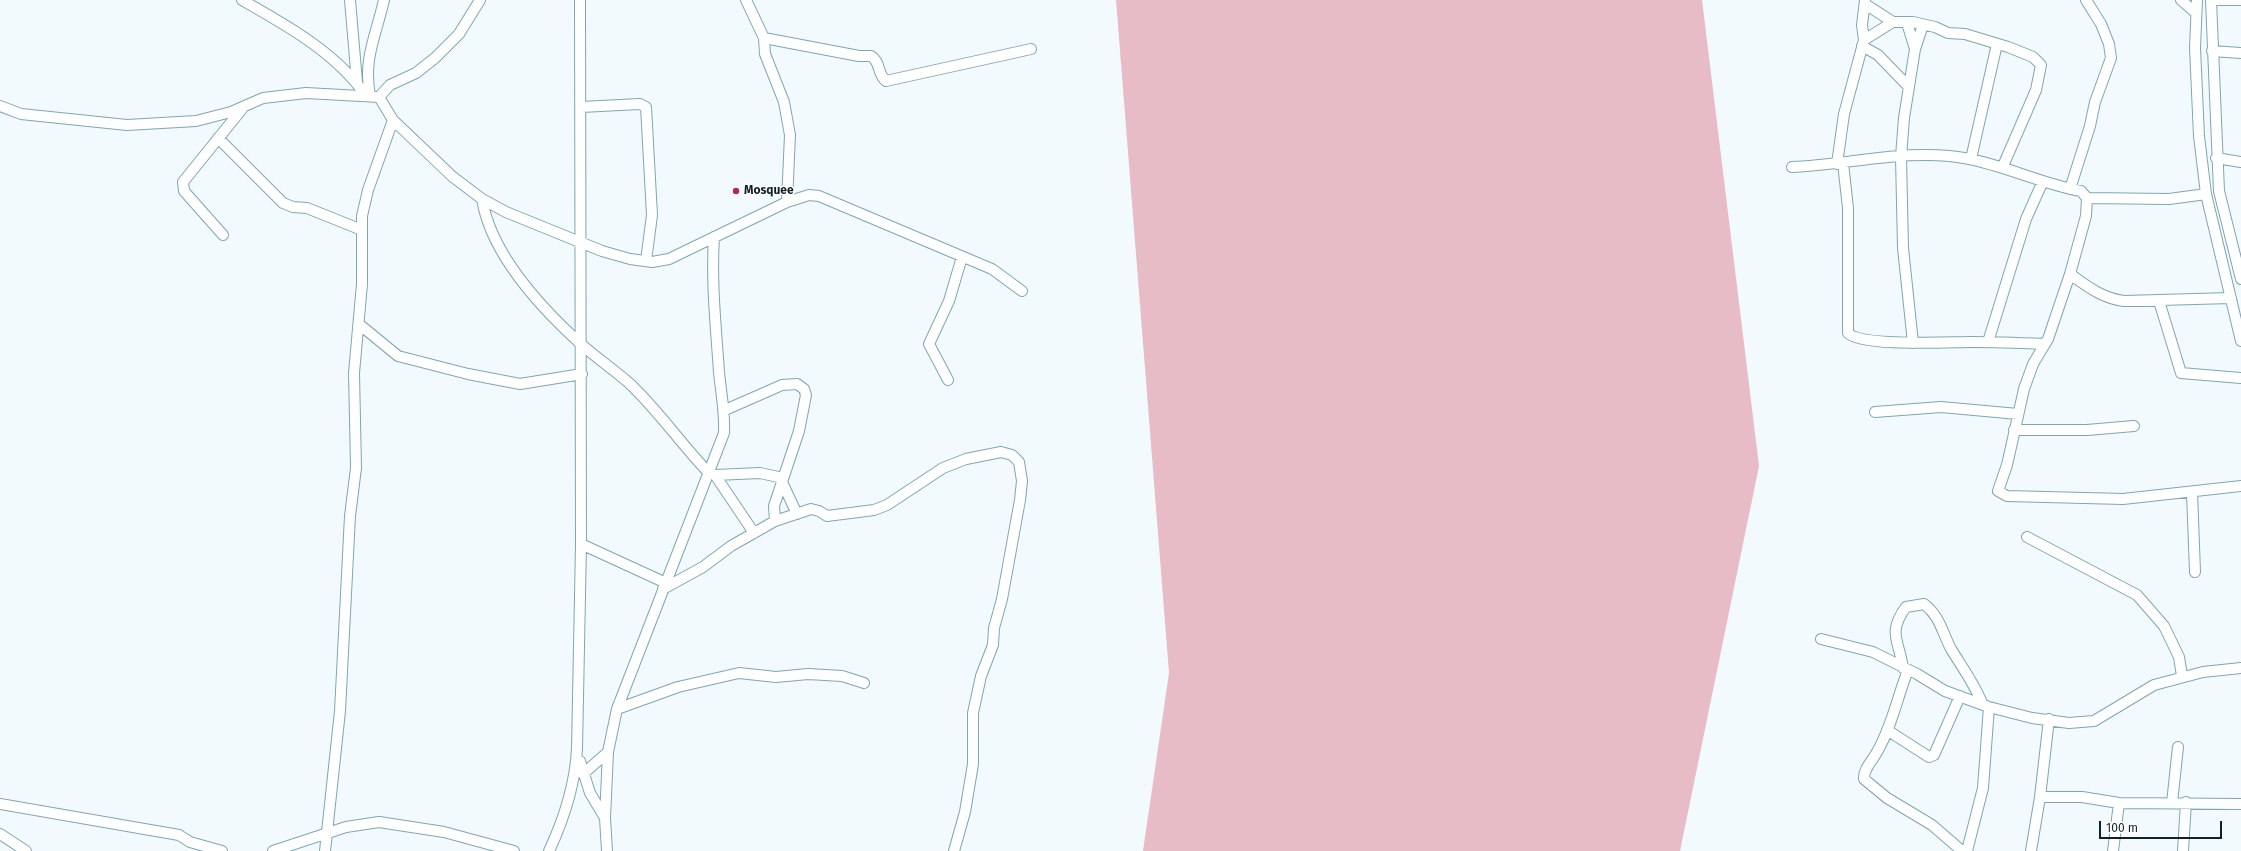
<!DOCTYPE html>
<html>
<head>
<meta charset="utf-8">
<style>
  body { margin:0 }
  #map { position:relative; width:2241px; height:851px; overflow:hidden; background:#f2fafd; font-family:"Fira Sans",sans-serif }
  canvas { display:block }
  .scale { position:absolute; left:2099px; top:821px; width:123px; height:18px; box-sizing:border-box; border:2px solid #122127; border-top:0; padding-left:5px; font-size:12px; line-height:14px; white-space:nowrap; color:#122127; -webkit-text-stroke:3px #fff; paint-order:stroke }
</style>
</head>
<body>
<div id="map">
<canvas width="2241" height="851"></canvas>
<div class="scale">100 m</div>
</div>
<script>
const g = document.querySelector('canvas').getContext('2d');
g.lineJoin = 'round';
function fill(path, color) {
  g.fillStyle = color;
  g.fill(path, 'evenodd');
}
function stroke(path, color, width, dash) {
  g.strokeStyle = color;
  g.lineWidth = width;
  g.lineCap = dash ? 'butt' : 'round';
  g.setLineDash(dash || []);
  g.stroke(path);
}
function drawText(font, color, halo, rows, align = 'center') {
  g.font = font + ' "Fira Sans",sans-serif';
  g.lineWidth = 3;
  g.setLineDash([]);
  g.textBaseline = 'middle';
  g.strokeStyle = halo;
  g.fillStyle = color;
  for (const [text, x, y, turn = 0] of rows) {
    g.save();
    g.translate(x, y);
    g.rotate((+turn || 0) * Math.PI / 180);
    g.textAlign = isNaN(turn) ? turn : align;
    if (halo) g.strokeText(text, 0, 0);
    g.fillText(text, 0, 0);
    g.restore();
  }
}
fill(new Path2D(`
  M 1116,0 L 1702,0 L 1759,466 L 1680,851 L 1143,851 L 1169,673 Z`), '#e7bcc6');
const minor = new Path2D(`
  M 242,0 C 286,25 337,53 366,96
  M 350,0 L 357,82
  M 480,0 L 459,34 L 435,58 L 416,73 L 390,85 L 379,97 L 393,120 L 453,177 L 482,199 L 506,212 L 602,251 L 630,259 L 652,262 L 669,259 L 787,202 L 809,195 L 819,196 L 992,269 L 1022,291
  M 746,0 L 764,38 L 765,54 L 784,102 L 790,135 L 787,202
  M 2181,0 L 2196,13
  M 2197,0 L 2195,48 L 2199,136 L 2206,194 L 2241,341
  M 2211,0 L 2219,191 L 2241,279
  M 2215,0 L 2241,0
  M 1865,4 L 1893,22
  M 1907,23 L 1915,49
  M 764,38 L 859,56 L 871,56 C 881,62 877,74 886,81 L 1031,49
  M 1864,40 L 1862,25 L 1865,0
  M 1862,46 L 1878,55 L 1909,87
  M 2212,51 L 2241,53
  M 370,96 C 363,58 376,36 384,0
  M 0,106 L 21,114 L 127,125 L 196,121 L 231,112 L 263,98 L 306,93 L 379,97
  M 581,107 L 640,104 L 646,107 L 652,215 L 646,261
  M 218,138 L 283,203 L 293,207 L 307,208 L 362,230
  M 2216,158 L 2241,162
  M 1971,159 L 1997,44
  M 1843,163 L 1848,208 L 1848,333 C 1861,347 1950,342 1972,342 C 1996,342 2021,343 2045,344
  M 1837,164 L 1844,114 L 1864,40 L 1893,22 L 1913,22 L 1935,27 L 1948,33 L 1965,34 L 2008,47 L 2033,57 L 2041,65 L 2036,90 L 2003,166
  M 1792,167 C 1847,165 1911,148 1964,158 C 2005,165 2041,184 2081,191 L 2087,198 L 2086,216 L 2070,274 L 2048,339 L 2033,364 L 2024,389 L 2007,465 L 1998,491 L 2007,496 L 2123,499 L 2241,486
  M 2070,189 L 2090,126 L 2095,102 L 2111,58 L 2109,44 L 2101,24 L 2086,0
  M 2087,198 L 2169,199 L 2206,194
  M 482,199 C 491,255 541,308 582,345 C 597,358 614,370 629,383 C 658,410 681,444 708,472 L 715,475 L 760,473 L 783,478
  M 223,235 L 184,191 L 183,182 L 242,109
  M 2070,274 C 2088,287 2102,298 2124,301 L 2231,298
  M 2159,301 L 2181,373 L 2241,378
  M 359,324 L 398,356 L 468,374 L 520,384 L 582,374
  M 1988,342 L 2026,219 L 2043,181
  M 1913,343 L 1903,248 L 1901,157 L 1904,118 L 1915,49 L 1923,25
  M 948,380 L 929,344 L 949,301 L 962,257
  M 725,410 L 782,385 L 797,384 L 804,389 L 806,395 L 799,431 L 774,506 L 775,521
  M 1875,412 L 1941,407 L 2018,414
  M 2014,430 L 2087,430 L 2134,426
  M 715,475 L 754,533
  M 782,482 L 797,514
  M 2192,492 L 2195,572
  M 2027,537 L 2137,595 L 2164,626 L 2179,657 L 2182,676
  M 581,544 L 666,583
  M 663,589 L 703,567 L 731,546 L 775,521 L 811,509 L 819,511 L 827,516 L 874,510 L 887,505 L 943,468 L 966,459 L 1001,452 L 1012,455 L 1019,462 L 1022,481 L 1020,500 L 1002,599 L 994,628 L 993,645 L 981,676 L 973,713 L 973,764 L 965,812 L 954,851
  M 1821,639 L 1873,652 L 1917,674 L 1945,691 L 1989,707 L 2032,718 L 2069,723 L 2094,721 L 2154,685 L 2203,672 L 2241,668
  M 1903,668 C 1899,640 1887,633 1906,607 L 1924,604 C 1940,616 1942,632 1951,649 C 1962,667 1974,683 1982,703
  M 1908,670 C 1897,698 1892,726 1877,752 C 1873,760 1863,769 1864,779 L 1887,798 L 1932,825 L 1962,851
  M 617,709 L 678,687 L 739,673 L 776,677 L 808,674 L 842,676 L 864,683
  M 1887,730 L 1929,757 L 1934,755 L 1960,696
  M 580,761 L 590,793 L 605,818 L 607,851
  M 583,774 L 608,752
  M 2040,797 L 2082,797 L 2119,803 L 2241,804
  M 2172,803 L 2178,747
  M 0,804 L 179,835 L 190,842 L 222,851
  M 605,818 L 608,752 L 617,709 L 724,433 C 725,412 721,393 719,372 C 716,327 711,282 714,237
  M 0,834 L 26,851
  M 273,851 L 346,827 L 379,822 L 444,832 L 514,851
  M 325,851 L 340,711 L 350,516 L 356,468 L 354,373 L 362,284 L 362,216 L 368,190 L 393,120
  M 549,851 C 564,819 575,785 577,749 L 581,544 L 580,0
  M 1967,851 L 1983,788 L 1989,707
  M 2031,851 L 2040,797 L 2049,719
  M 2113,851 L 2119,803
  M 2183,851 L 2186,802`);
stroke(minor, '#7ea6b5', 12);
stroke(minor, '#fff', 10);
for (const [x, y, r, color] of [
  [736,191,4,"#b32760"]
]) {
  const dot = new Path2D();
  dot.arc(x, y, r, 0, 2 * Math.PI);
  g.fillStyle = color;
  g.fill(dot);
  stroke(dot, '#fff', 1.5);
}
drawText('bold 12px', '#122127', '#fff', [
  ["Mosquee",744,191]
], 'left');
</script>
</body>
</html>
